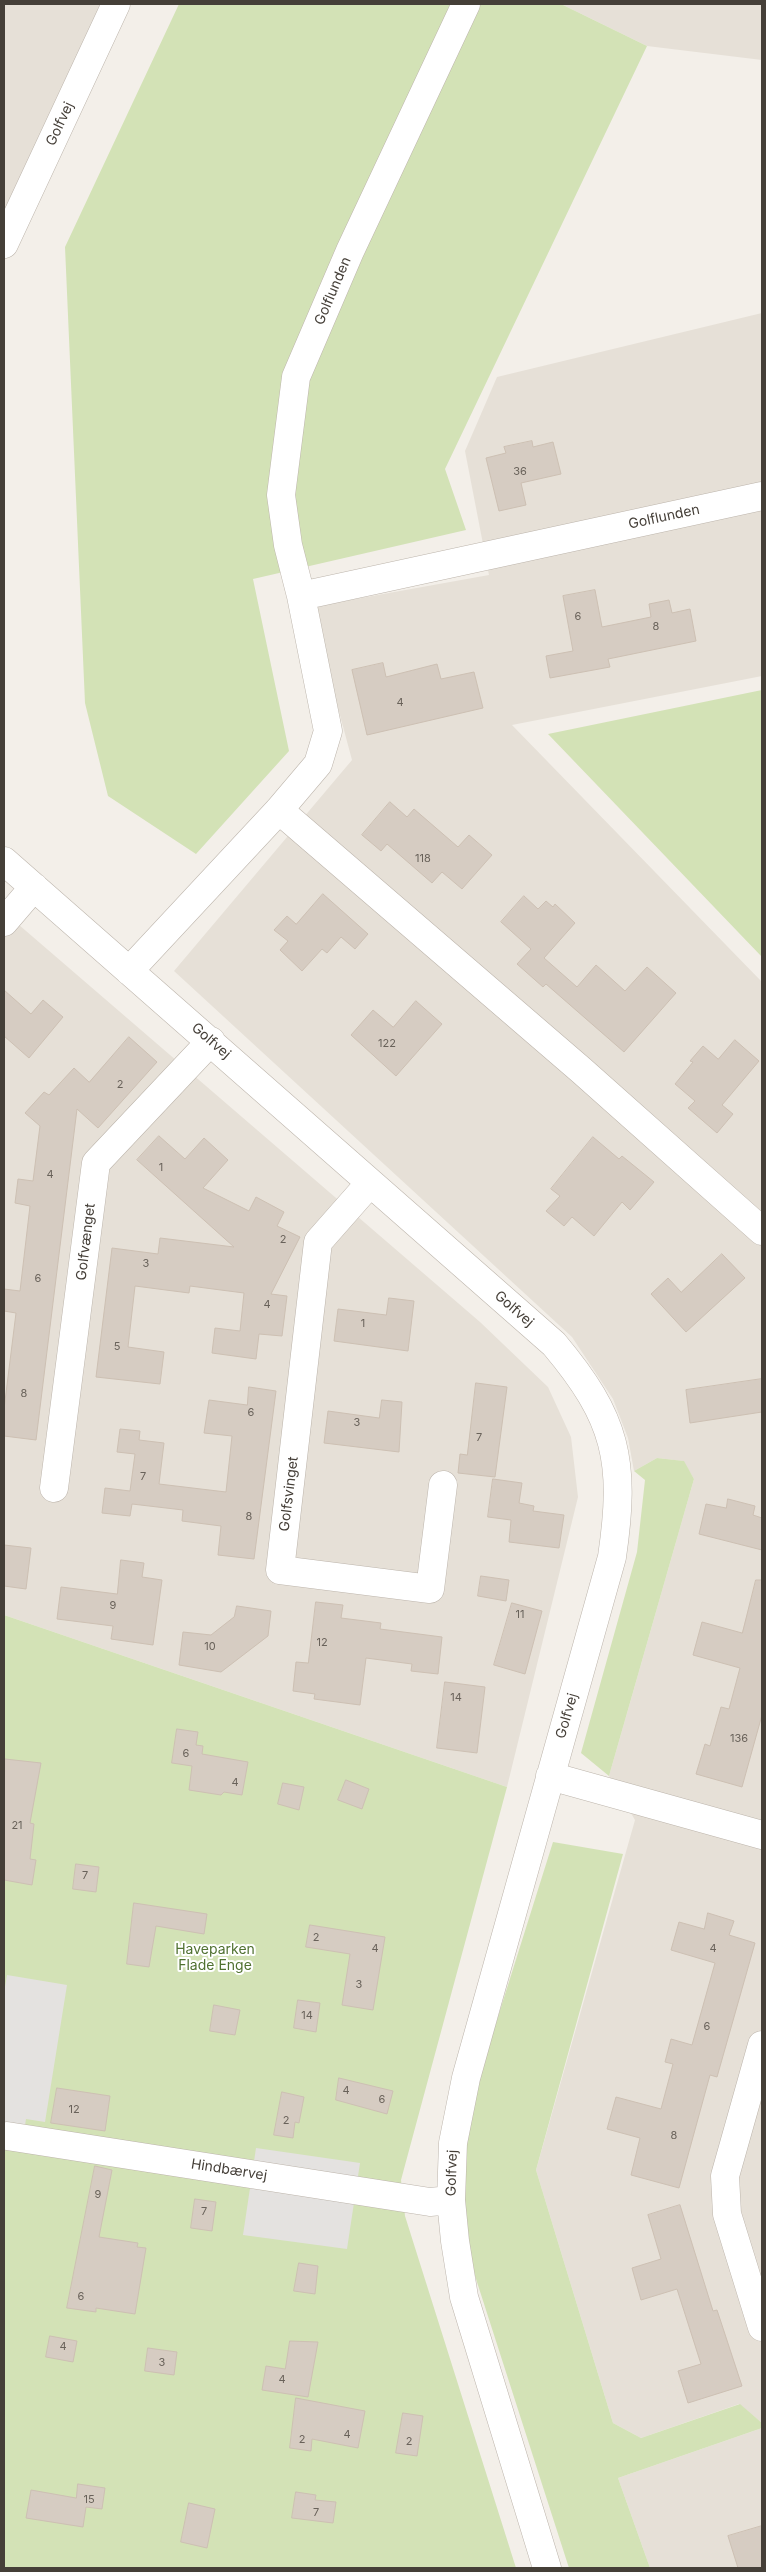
<!DOCTYPE html>
<html>
<head>
<meta charset="utf-8">
<style>
  body { margin:0 }
  #map { position:relative; width:766px; height:2572px; overflow:hidden; background:#f3efe9; font-family:Inter,sans-serif }
  canvas { display:block }
  .frame { position:absolute; inset:0; border:5px solid #453f38; pointer-events:none }
</style>
</head>
<body>
<div id="map">
<canvas width="766" height="2572"></canvas>
<div class="frame"></div>
</div>
<script>
const g = document.querySelector('canvas').getContext('2d');
g.lineJoin = 'round';
function fill(path, color) {
  g.fillStyle = color;
  g.fill(path, 'evenodd');
}
function stroke(path, color, width, dash) {
  g.strokeStyle = color;
  g.lineWidth = width;
  g.lineCap = dash ? 'butt' : 'round';
  g.setLineDash(dash || []);
  g.stroke(path);
}
function drawText(font, color, halo, rows, align = 'center') {
  g.font = font + ' Inter,sans-serif';
  g.lineWidth = 4;
  g.setLineDash([]);
  g.textBaseline = 'middle';
  g.strokeStyle = halo;
  g.fillStyle = color;
  for (const [text, x, y, turn = 0] of rows) {
    g.save();
    g.translate(x, y);
    g.rotate((+turn || 0) * Math.PI / 180);
    g.textAlign = isNaN(turn) ? turn : align;
    if (halo) g.strokeText(text, 0, 0);
    g.fillText(text, 0, 0);
    g.restore();
  }
}
fill(new Path2D(`
  M 4,4 L 101,4 L 4,211 Z
  M 561,4 L 762,4 L 762,60 L 647,46 Z
  M 762,313 L 762,676 L 512,725 L 762,982 L 762,2423 L 739,2404 L 641,2438 L 613,2423 L 536,2170 L 635,1820 L 609,1776 L 694,1479 L 683,1461 L 657,1458 L 634,1471 L 628,1438 L 613,1399 L 572,1337 L 174,971 L 352,760 L 311,607 L 489,575 L 465,451 L 497,377 Z
  M 4,912 L 480,1322 L 548,1387 L 571,1437 L 578,1497 L 507,1787 L 4,1615 Z
  M 762,2428 L 762,2568 L 650,2568 L 618,2478 Z`), '#e6e0d7');
fill(new Path2D(`
  M 179,4 L 561,4 L 647,46 L 445,469 L 466,530 L 253,579 L 289,751 L 196,854 L 108,796 L 85,703 L 65,247 Z
  M 762,690 L 762,957 L 548,734 Z
  M 657,1458 L 684,1461 L 694,1479 L 609,1776 L 581,1753 L 637,1552 L 645,1480 L 634,1471 Z
  M 4,1615 L 507,1787 L 401,2180 L 405,2216 L 516,2568 L 4,2568 Z
  M 553,1842 L 623,1854 L 536,2170 L 613,2423 L 641,2438 L 740,2404 L 762,2423 L 762,2428 L 618,2478 L 650,2568 L 569,2568 L 467,2251 L 462,2131 Z`), '#d3e2b6');
fill(new Path2D(`
  M 7,1975 L 67,1985 L 45,2122 L 26,2119 L 22,2144 L 4,2142 L 4,1993 Z
  M 256,2148 L 360,2163 L 347,2249 L 243,2235 Z`), '#e4e2e0');
const building = new Path2D(`
  M 532,441 L 533,447 L 553,442 L 561,474 L 521,483 L 526,505 L 499,511 L 486,458 L 506,453 L 504,447 Z
  M 595,590 L 602,627 L 651,617 L 649,604 L 669,600 L 672,613 L 690,609 L 696,641 L 608,659 L 610,667 L 550,678 L 546,656 L 573,651 L 563,596 Z
  M 383,663 L 386,677 L 437,664 L 441,679 L 474,672 L 483,708 L 367,735 L 352,670 Z
  M 390,802 L 407,817 L 414,809 L 458,847 L 469,835 L 492,855 L 462,889 L 442,872 L 432,883 L 387,844 L 381,851 L 362,835 Z
  M 323,894 L 368,934 L 355,949 L 341,937 L 327,953 L 322,949 L 302,971 L 280,950 L 288,941 L 274,930 L 287,916 L 296,924 Z
  M 524,896 L 538,909 L 546,901 L 553,907 L 555,904 L 575,923 L 544,958 L 577,987 L 596,965 L 625,991 L 647,967 L 676,993 L 624,1052 L 546,984 L 543,987 L 517,964 L 531,949 L 501,922 Z
  M 4,990 L 31,1014 L 43,1000 L 63,1017 L 29,1058 L 4,1036 Z
  M 416,1001 L 442,1024 L 396,1076 L 351,1035 L 373,1010 L 393,1027 Z
  M 129,1037 L 157,1062 L 98,1128 L 77,1109 L 36,1440 L 4,1436 L 4,1409 L 16,1313 L 4,1311 L 4,1289 L 20,1291 L 30,1206 L 15,1203 L 18,1179 L 33,1181 L 40,1126 L 25,1113 L 44,1092 L 49,1095 L 74,1068 L 89,1082 Z
  M 735,1040 L 759,1061 L 722,1105 L 733,1114 L 717,1133 L 688,1108 L 695,1101 L 675,1084 L 693,1062 L 690,1061 L 703,1046 L 718,1059 Z
  M 159,1136 L 185,1159 L 204,1138 L 228,1160 L 203,1188 L 249,1211 L 256,1197 L 284,1212 L 277,1226 L 300,1237 L 271,1294 L 287,1296 L 282,1336 L 259,1334 L 256,1359 L 212,1353 L 215,1328 L 240,1331 L 244,1293 L 190,1286 L 189,1293 L 135,1286 L 128,1347 L 164,1352 L 160,1384 L 96,1377 L 112,1248 L 158,1254 L 160,1238 L 234,1247 L 137,1160 Z
  M 593,1137 L 619,1159 L 622,1156 L 654,1182 L 630,1210 L 622,1202 L 594,1236 L 572,1217 L 564,1226 L 546,1211 L 560,1196 L 551,1189 Z
  M 722,1254 L 745,1278 L 686,1332 L 651,1294 L 668,1278 L 681,1292 Z
  M 389,1298 L 414,1301 L 408,1351 L 334,1341 L 338,1309 L 386,1315 Z
  M 762,1379 L 762,1412 L 690,1423 L 686,1390 Z
  M 476,1383 L 507,1387 L 495,1477 L 458,1473 L 460,1454 L 467,1455 Z
  M 249,1387 L 276,1391 L 254,1559 L 218,1555 L 221,1526 L 182,1521 L 183,1510 L 132,1504 L 130,1516 L 102,1513 L 105,1488 L 130,1491 L 135,1454 L 117,1452 L 120,1429 L 140,1431 L 139,1440 L 164,1443 L 159,1484 L 226,1492 L 232,1436 L 204,1433 L 209,1400 L 247,1405 Z
  M 382,1400 L 402,1402 L 399,1452 L 324,1443 L 328,1411 L 379,1418 Z
  M 493,1479 L 522,1483 L 519,1503 L 534,1506 L 533,1511 L 564,1515 L 559,1548 L 509,1542 L 511,1520 L 488,1517 Z
  M 728,1499 L 755,1506 L 753,1515 L 762,1518 L 762,1550 L 699,1534 L 706,1504 L 726,1508 Z
  M 4,1545 L 31,1548 L 26,1589 L 4,1586 Z
  M 121,1560 L 144,1563 L 142,1577 L 162,1580 L 153,1645 L 111,1639 L 113,1626 L 57,1619 L 61,1587 L 117,1594 Z
  M 481,1576 L 509,1580 L 506,1601 L 478,1596 Z
  M 756,1580 L 762,1580 L 762,1715 L 742,1787 L 696,1774 L 705,1744 L 710,1746 L 721,1707 L 729,1709 L 740,1668 L 693,1655 L 702,1622 L 742,1633 Z
  M 316,1602 L 343,1605 L 341,1618 L 381,1623 L 380,1629 L 442,1637 L 438,1674 L 411,1671 L 412,1664 L 366,1658 L 360,1705 L 314,1699 L 315,1694 L 293,1691 L 296,1662 L 308,1663 Z
  M 512,1603 L 542,1611 L 525,1674 L 494,1665 Z
  M 237,1606 L 271,1611 L 268,1636 L 221,1672 L 179,1665 L 183,1632 L 211,1635 L 234,1617 Z
  M 445,1682 L 485,1687 L 477,1753 L 437,1748 Z
  M 177,1729 L 198,1732 L 196,1745 L 203,1746 L 202,1754 L 248,1762 L 242,1795 L 224,1792 L 221,1795 L 189,1790 L 192,1766 L 172,1763 Z
  M 5,1759 L 41,1763 L 30,1823 L 34,1824 L 30,1859 L 36,1860 L 32,1885 L 4,1880 Z
  M 346,1780 L 369,1789 L 362,1809 L 338,1800 Z
  M 283,1783 L 304,1787 L 299,1810 L 278,1804 Z
  M 76,1864 L 99,1867 L 96,1892 L 73,1889 Z
  M 134,1903 L 207,1914 L 204,1934 L 156,1926 L 149,1967 L 127,1964 Z
  M 708,1913 L 734,1921 L 729,1935 L 755,1943 L 717,2077 L 710,2075 L 679,2188 L 631,2175 L 640,2138 L 607,2129 L 616,2097 L 661,2109 L 673,2064 L 665,2062 L 671,2039 L 692,2045 L 715,1963 L 671,1950 L 679,1922 L 704,1929 Z
  M 310,1925 L 385,1937 L 373,2010 L 342,2005 L 350,1954 L 306,1947 Z
  M 298,2000 L 320,2003 L 316,2032 L 294,2028 Z
  M 214,2005 L 240,2010 L 235,2035 L 210,2031 Z
  M 339,2078 L 393,2091 L 387,2114 L 336,2100 Z
  M 57,2088 L 110,2096 L 105,2131 L 51,2123 Z
  M 282,2092 L 304,2097 L 299,2123 L 295,2122 L 293,2138 L 274,2135 Z
  M 95,2166 L 112,2170 L 99,2237 L 138,2243 L 137,2247 L 146,2248 L 135,2314 L 96,2308 L 96,2312 L 67,2308 Z
  M 195,2199 L 216,2202 L 212,2231 L 191,2228 Z
  M 680,2205 L 713,2311 L 717,2310 L 742,2386 L 688,2403 L 678,2371 L 701,2364 L 677,2289 L 641,2300 L 632,2268 L 661,2259 L 648,2215 Z
  M 299,2263 L 318,2266 L 315,2294 L 294,2291 Z
  M 50,2336 L 77,2341 L 73,2362 L 46,2357 Z
  M 290,2341 L 318,2342 L 308,2397 L 262,2390 L 266,2366 L 285,2369 Z
  M 148,2348 L 177,2352 L 174,2375 L 145,2371 Z
  M 296,2398 L 365,2411 L 358,2448 L 312,2439 L 311,2451 L 290,2448 Z
  M 403,2413 L 423,2416 L 417,2456 L 396,2453 Z
  M 78,2484 L 105,2488 L 102,2509 L 86,2507 L 83,2527 L 26,2518 L 31,2490 L 76,2498 Z
  M 296,2492 L 316,2495 L 315,2500 L 336,2502 L 333,2523 L 292,2518 Z
  M 189,2503 L 215,2509 L 207,2548 L 181,2542 Z
  M 762,2526 L 762,2568 L 738,2568 L 728,2536 Z`);
fill(building, '#d6ccc2');
stroke(building, '#cdc0b3', 1);
const street = new Path2D(`
  M 4,244 L 116,4
  M 301,596 L 762,496
  M 279,810 L 581,1070 L 762,1231
  M 4,861 L 554,1344 C 617,1419 626,1461 612,1557 L 466,2078 L 453,2143 L 451,2200 L 455,2241 L 464,2297 L 547,2568
  M 4,922 L 34,887
  M 129,971 L 279,810 L 318,764 L 328,731 L 301,596 L 288,545 L 281,495 L 296,377 L 350,251 L 466,4
  M 370,1183 L 318,1242 L 280,1570 L 430,1589 L 443,1485
  M 54,1488 L 96,1163 L 211,1041
  M 550,1776 L 762,1835
  M 762,2045 L 725,2176 L 727,2214 L 762,2327
  M 7,2136 L 430,2202 L 451,2200`);
stroke(street, '#bdb5ac', 29);
stroke(street, '#fff', 28);
drawText('11px', '#69625a', null, [
  ["36",520,472],
  ["6",578,617],
  ["8",656,627],
  ["4",400,703],
  ["118",423,859],
  ["122",387,1044],
  ["2",120,1085],
  ["1",161,1168],
  ["4",50,1175],
  ["2",283,1240],
  ["3",146,1264],
  ["6",38,1279],
  ["4",267,1305],
  ["1",363,1324],
  ["5",117,1347],
  ["8",24,1394],
  ["6",251,1413],
  ["3",357,1423],
  ["7",479,1438],
  ["7",143,1477],
  ["8",249,1517],
  ["9",113,1606],
  ["11",520,1615],
  ["12",322,1643],
  ["10",210,1647],
  ["14",456,1698],
  ["136",739,1739],
  ["6",186,1754],
  ["4",235,1783],
  ["21",17,1826],
  ["7",85,1876],
  ["2",316,1938],
  ["4",375,1949],
  ["4",713,1949],
  ["3",359,1985],
  ["14",307,2016],
  ["6",707,2027],
  ["4",346,2091],
  ["6",382,2100],
  ["12",74,2110],
  ["2",286,2121],
  ["8",674,2136],
  ["9",98,2195],
  ["7",204,2212],
  ["6",81,2297],
  ["4",63,2347],
  ["3",162,2363],
  ["4",282,2380],
  ["4",347,2435],
  ["2",302,2440],
  ["2",409,2442],
  ["15",89,2500],
  ["7",316,2513]
]);
drawText('14px', '#453f38', '#fff', [
  ["Golfvej",60,124,-65],
  ["Golflunden",333,291,-67],
  ["Golflunden",664,517,-12],
  ["Golfvej",211,1041,41],
  ["Golfvænget",86,1242,-83],
  ["Golfvej",514,1309,41],
  ["Golfsvinget",289,1494,-83],
  ["Golfvej",567,1716,-74],
  ["Hindbærvej",229,2170,9],
  ["Golfvej",452,2173,-88]
]);
drawText('14px', '#507131', '#fff', [
  ["Haveparken",215,1950],
  ["Flade Enge",215,1966]
]);
</script>
</body>
</html>
